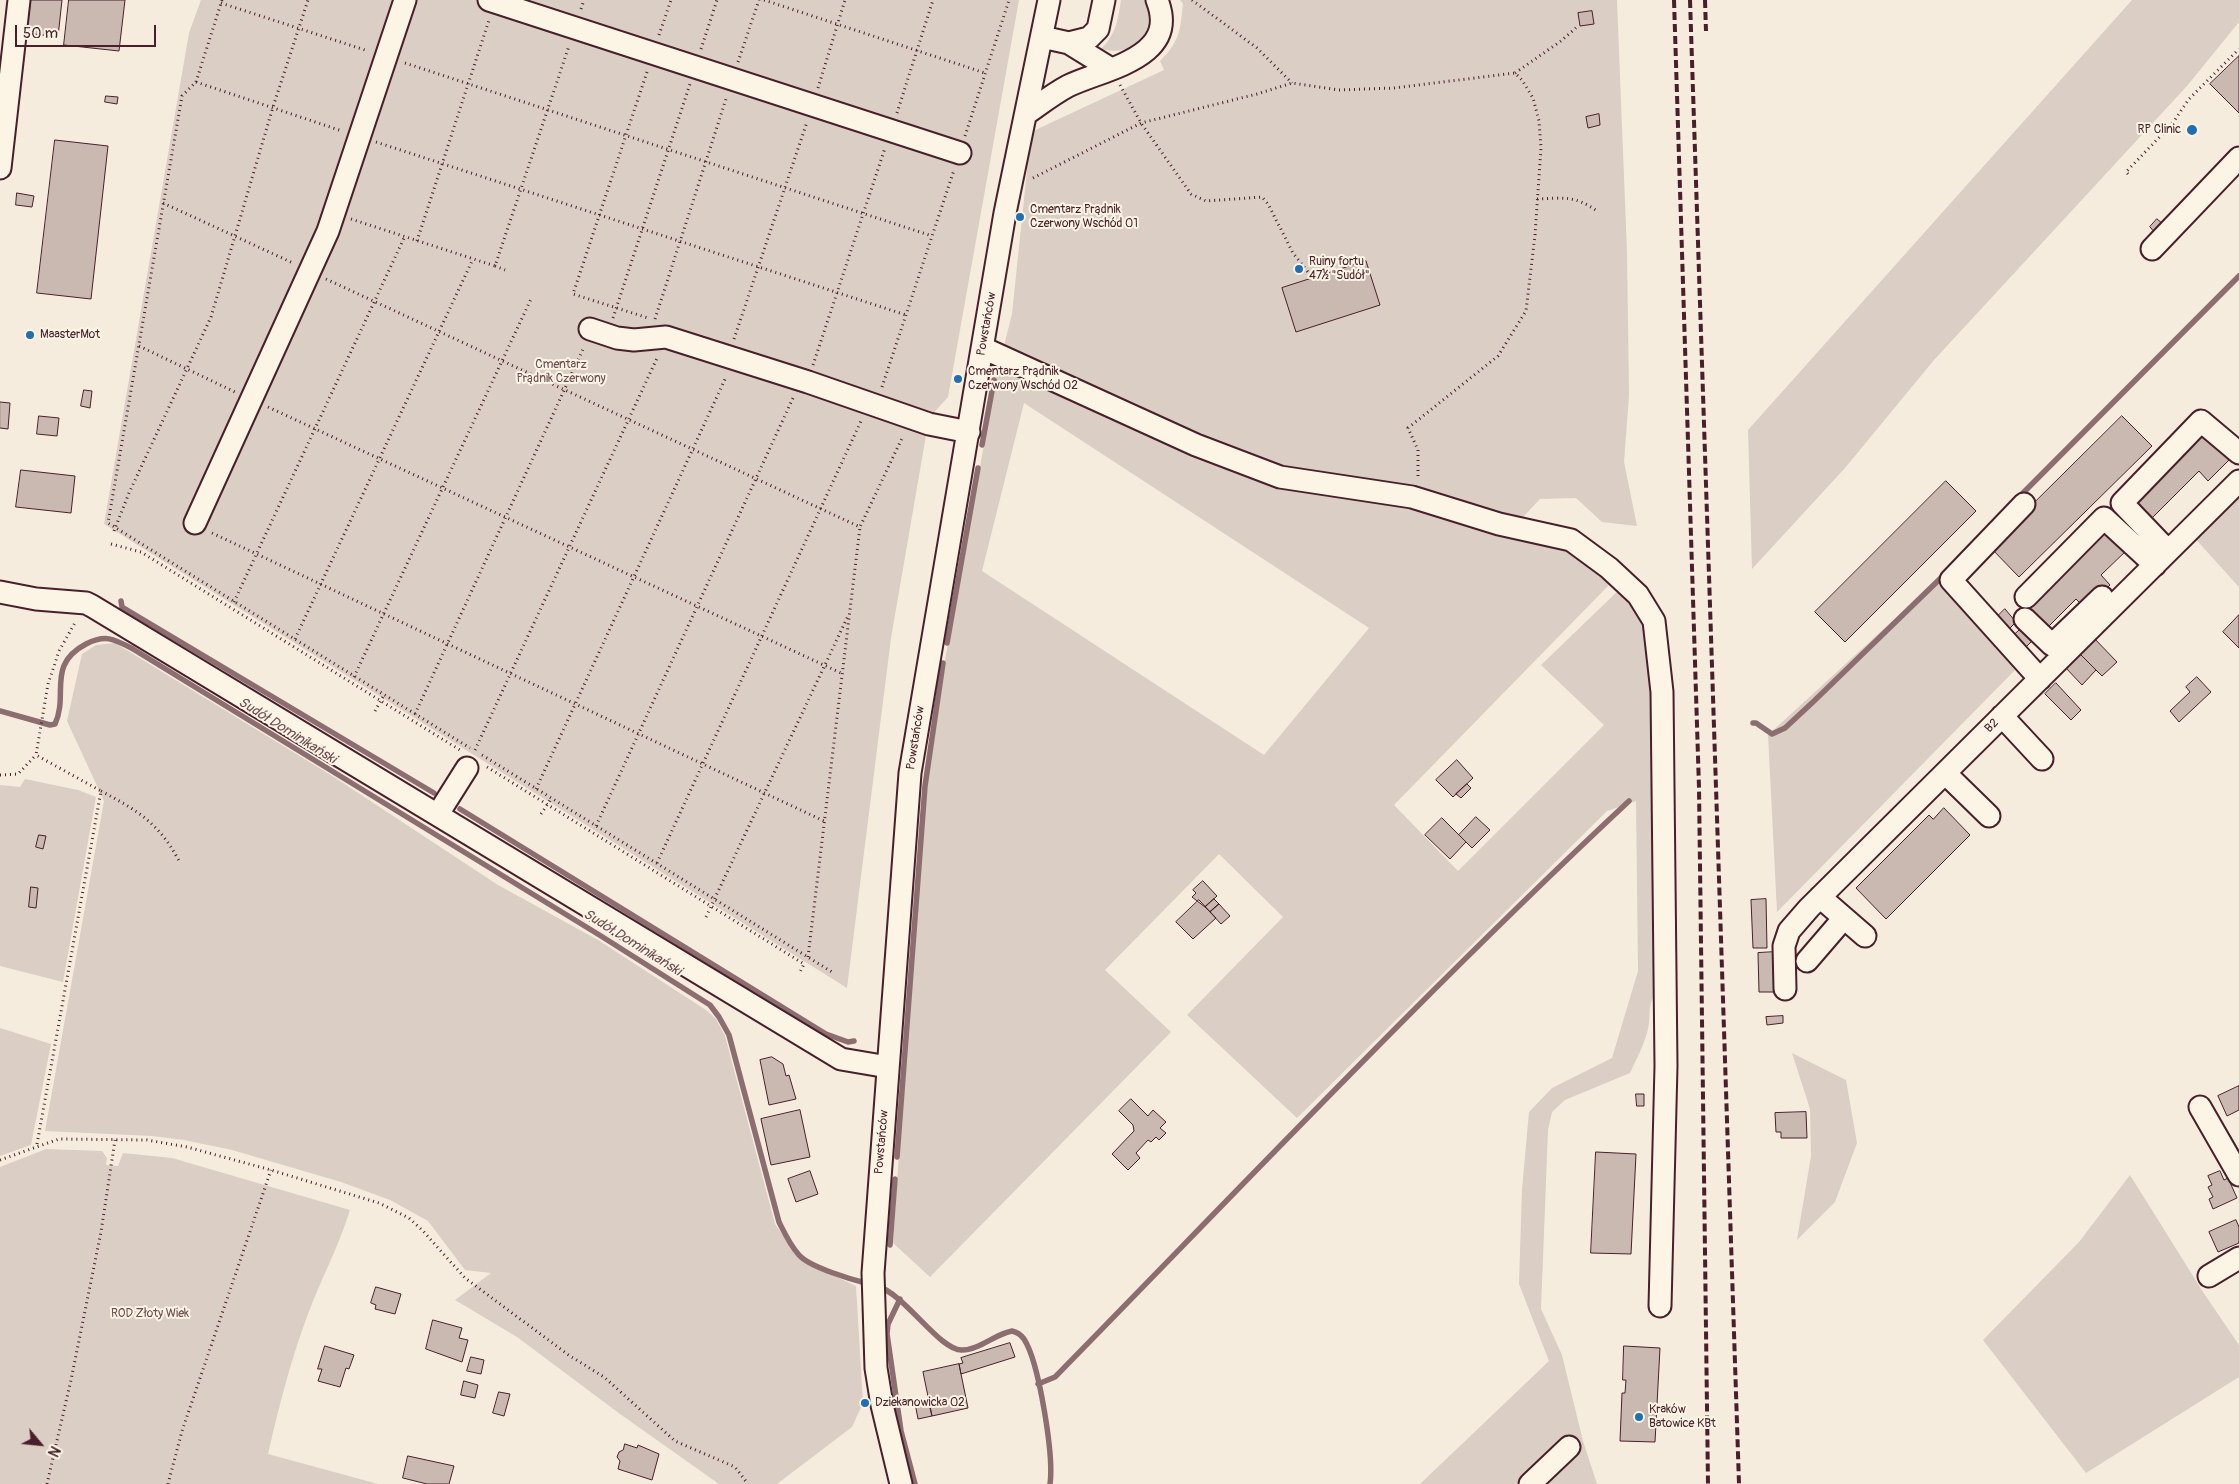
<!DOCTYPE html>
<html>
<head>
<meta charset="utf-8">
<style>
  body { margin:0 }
  #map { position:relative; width:2239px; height:1484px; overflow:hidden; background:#f5ecde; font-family:Pangolin,sans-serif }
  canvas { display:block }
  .north { position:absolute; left:15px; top:1419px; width:50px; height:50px; -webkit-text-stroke:4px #fcf5e5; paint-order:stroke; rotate:118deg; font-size:14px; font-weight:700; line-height:20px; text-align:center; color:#4a1f2b }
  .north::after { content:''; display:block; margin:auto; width:18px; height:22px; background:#4a1f2b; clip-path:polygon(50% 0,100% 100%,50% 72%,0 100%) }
  .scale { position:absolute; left:15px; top:25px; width:141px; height:22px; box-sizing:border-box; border:2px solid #4a1f2b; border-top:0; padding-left:6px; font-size:15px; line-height:18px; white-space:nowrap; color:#4a1f2b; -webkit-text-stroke:4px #fcf5e5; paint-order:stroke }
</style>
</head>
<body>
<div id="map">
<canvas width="2239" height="1484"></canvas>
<div class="north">N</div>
<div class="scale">50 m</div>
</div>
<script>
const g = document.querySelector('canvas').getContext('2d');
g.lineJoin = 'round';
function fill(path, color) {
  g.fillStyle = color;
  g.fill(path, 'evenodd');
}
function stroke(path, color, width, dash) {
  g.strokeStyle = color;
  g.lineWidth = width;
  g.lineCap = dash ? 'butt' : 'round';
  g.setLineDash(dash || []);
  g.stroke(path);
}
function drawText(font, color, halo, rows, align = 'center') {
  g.font = font + ' Pangolin,sans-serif';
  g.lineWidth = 4;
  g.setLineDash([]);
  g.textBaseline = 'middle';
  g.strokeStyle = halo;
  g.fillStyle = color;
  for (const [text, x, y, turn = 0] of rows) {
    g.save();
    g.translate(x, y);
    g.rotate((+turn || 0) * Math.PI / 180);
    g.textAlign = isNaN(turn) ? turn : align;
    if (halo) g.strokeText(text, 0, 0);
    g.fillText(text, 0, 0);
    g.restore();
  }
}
fill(new Path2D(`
  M 201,0 L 1019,0 L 948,397 L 929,418 L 891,638 L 847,988 L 104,524 L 189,33 Z
  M 1121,0 L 1145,0 C 1159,32 1133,58 1101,49 C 1116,35 1118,19 1121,0 Z
  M 1180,0 L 1617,0 L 1627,253 L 1629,395 L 1624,462 L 1637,526 L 1602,522 L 1576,498 L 1540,499 L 1506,535 L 1572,551 L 1610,584 L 1394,805 L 1458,871 L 1604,725 L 1541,665 L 1622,587 L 1643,611 L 1652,650 L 1655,995 C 1647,1005 1651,1017 1648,1029 C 1644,1045 1637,1058 1630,1073 L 1565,1100 L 1552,1112 L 1548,1130 L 1541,1309 L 1562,1355 L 1583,1441 L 1597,1484 L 1420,1484 L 1549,1361 L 1519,1284 L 1522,1189 L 1529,1112 L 1552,1088 L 1612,1058 L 1638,971 L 1636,801 L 1607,811 L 1297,1118 L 1187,1015 L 1283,917 L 1219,854 L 1105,970 L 1171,1032 L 930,1277 L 893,1243 L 924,776 L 997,373 L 1012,314 L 1031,132 L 1164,70 L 1160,61 C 1180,41 1180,31 1183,4 ZM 1024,403 L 1369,628 L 1264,755 L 982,571 Z
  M 2132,0 L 2239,0 L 2239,22 L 2187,86 L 1934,360 L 1845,468 L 1752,569 L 1748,430 Z
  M 2239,487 L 2239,585 L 2238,586 L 2191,534 Z
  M 1937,580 L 2017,668 L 1777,912 L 1768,735 Z
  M 115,643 L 334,777 L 498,885 L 598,940 L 706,1010 L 716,1019 L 725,1036 L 775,1224 L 799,1259 L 856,1286 L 863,1403 L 852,1427 L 777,1484 L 719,1484 L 620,1414 L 517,1337 L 455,1300 L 491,1273 L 465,1270 L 428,1221 L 390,1200 L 341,1182 L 232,1150 L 184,1140 L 152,1136 L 45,1131 L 104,801 L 67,721 L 82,654 L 96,645 Z
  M 25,779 L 78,790 L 96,797 L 63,982 L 0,966 L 0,785 L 20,787 Z
  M 0,1028 L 51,1044 L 31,1145 L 0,1156 Z
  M 1792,1053 L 1846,1080 L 1857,1143 L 1835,1202 L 1797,1240 L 1811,1156 L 1810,1109 Z
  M 46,1149 L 102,1151 L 107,1158 L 106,1165 L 118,1166 L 123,1153 L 172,1158 L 350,1210 C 339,1246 321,1279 308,1314 C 291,1359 279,1406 268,1454 L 378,1484 L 0,1484 L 0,1167 Z
  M 2130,1175 L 2203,1292 L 2239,1345 L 2239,1377 L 2086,1473 L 1983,1340 L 2079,1242 Z`), '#dbcec4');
stroke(new Path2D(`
  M 982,445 L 994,380
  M 2018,498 L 2239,276
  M 121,601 L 122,607 L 434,793
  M 947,643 L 978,468
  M 0,711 L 50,725 L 55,724 C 69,694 46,665 86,644 C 106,634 114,639 133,649 L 601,936 L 710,1005 L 719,1017 L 729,1035 L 779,1222 C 785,1234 790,1245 799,1255 C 809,1267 853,1280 869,1284
  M 1753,723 L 1756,723 L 1772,734 L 1785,728 L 1813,702 L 1946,573
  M 460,809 L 826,1034 L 848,1042 L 854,1041
  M 897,1157 L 925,786 L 943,663
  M 890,1245 L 895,1179
  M 877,1286 C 905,1294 940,1351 962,1350 C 979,1350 995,1334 1012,1331 C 1017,1332 1021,1335 1024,1339 C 1039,1362 1054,1456 1050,1484
  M 900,1299 L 888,1324 L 887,1334 L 901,1431 L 915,1484
  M 1038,1384 L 1055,1377 C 1245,1183 1431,986 1629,801`), '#8c6e70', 5.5);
const building = new Path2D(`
  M 31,0 L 62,0 L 58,37 L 27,33 Z
  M 69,0 L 125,0 L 119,51 L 64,45 Z
  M 1592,11 L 1594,24 L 1580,26 L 1578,13 Z
  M 2239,56 L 2239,113 L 2210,84 Z
  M 106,96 L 118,97 L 117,104 L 105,102 Z
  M 1599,114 L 1600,125 L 1588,128 L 1586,117 Z
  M 55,140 L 108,146 L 91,299 L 37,293 Z
  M 17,193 L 34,196 L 32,207 L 16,205 Z
  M 2157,219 L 2163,224 L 2155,233 L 2150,227 Z
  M 1366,261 L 1380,305 L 1296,332 L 1282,288 Z
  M 84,390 L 92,391 L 90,408 L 81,406 Z
  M 0,402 L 10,403 L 8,429 L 0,428 Z
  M 39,416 L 59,418 L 57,436 L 37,434 Z
  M 2122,416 L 2152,446 L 2019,577 L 1990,547 Z
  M 2204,429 L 2232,457 L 2208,481 L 2199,471 L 2149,521 L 2131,502 Z
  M 21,470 L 75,476 L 71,513 L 16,507 Z
  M 1946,481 L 1976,511 L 1845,642 L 1815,612 Z
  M 2105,524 L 2129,548 L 2101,575 L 2110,585 L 2086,609 L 2076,599 L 2044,631 L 2021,607 Z
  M 2005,609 L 2016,622 L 2007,631 L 1995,619 Z
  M 2239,615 L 2239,648 L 2223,632 Z
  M 2023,627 L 2034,639 L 2025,648 L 2013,636 Z
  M 2093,637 L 2117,662 L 2102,676 L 2078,652 Z
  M 2078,652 L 2096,670 L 2082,685 L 2064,666 Z
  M 2197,677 L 2211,692 L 2179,722 L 2170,711 L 2190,692 L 2186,687 Z
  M 2056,683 L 2081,710 L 2071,720 L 2045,694 Z
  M 1457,760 L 1473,778 L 1453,797 L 1436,780 Z
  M 1467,784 L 1471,788 L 1461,798 L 1456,794 Z
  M 1944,808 L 1970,835 L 1886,919 L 1856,888 L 1929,815 L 1933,819 Z
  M 1476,817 L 1490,830 L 1472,848 L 1459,835 Z
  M 1442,818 L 1466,842 L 1450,859 L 1425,835 Z
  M 39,835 L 46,836 L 43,849 L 36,847 Z
  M 1203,881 L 1217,896 L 1205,907 L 1192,897 L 1196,893 L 1193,890 Z
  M 31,887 L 38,888 L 36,908 L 29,907 Z
  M 1214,899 L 1219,904 L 1210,912 L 1205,907 Z
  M 1766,899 L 1767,948 L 1753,948 L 1751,900 Z
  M 1199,900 L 1216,918 L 1193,939 L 1176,922 Z
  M 1219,904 L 1230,916 L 1221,924 L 1210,912 Z
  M 1775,952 L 1776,992 L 1759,992 L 1758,953 Z
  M 1783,1016 L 1783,1023 L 1767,1025 L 1766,1017 Z
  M 772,1057 L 783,1064 L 786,1076 L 789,1075 L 796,1099 L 769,1105 L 760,1060 Z
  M 2239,1086 L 2239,1110 L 2227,1116 L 2218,1096 Z
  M 1636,1094 L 1644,1094 L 1644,1106 L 1637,1106 Z
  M 1131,1099 L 1148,1116 L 1153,1110 L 1166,1122 L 1160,1128 L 1166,1133 L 1159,1140 L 1156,1137 L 1151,1142 L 1148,1140 L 1136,1153 L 1140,1158 L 1128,1170 L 1112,1154 L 1134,1131 L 1133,1125 L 1119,1111 Z
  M 800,1110 L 810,1157 L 771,1165 L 761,1119 Z
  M 1806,1112 L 1807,1138 L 1781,1138 L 1781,1132 L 1776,1132 L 1775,1113 Z
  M 1596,1152 L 1636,1154 L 1631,1254 L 1591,1253 Z
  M 810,1171 L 818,1194 L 796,1202 L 788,1179 Z
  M 2220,1171 L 2224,1180 L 2228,1178 L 2237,1198 L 2213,1209 L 2209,1199 L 2213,1197 L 2208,1187 L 2212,1185 L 2208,1176 Z
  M 2236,1220 L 2239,1227 L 2239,1243 L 2218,1252 L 2209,1232 Z
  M 376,1287 L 401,1294 L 395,1314 L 375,1309 L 376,1305 L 371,1303 Z
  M 433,1320 L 462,1328 L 459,1338 L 468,1340 L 462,1362 L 426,1349 Z
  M 1010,1343 L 1015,1357 L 961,1374 L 959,1364 L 963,1363 L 961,1358 Z
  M 325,1346 L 354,1355 L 349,1369 L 346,1368 L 340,1387 L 318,1381 L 322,1369 L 318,1369 Z
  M 1624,1346 L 1660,1348 L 1655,1442 L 1620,1441 L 1622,1393 L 1625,1393 L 1626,1380 L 1623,1380 Z
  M 471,1357 L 484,1360 L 481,1374 L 467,1371 Z
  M 959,1364 L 968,1408 L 932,1416 L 923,1372 Z
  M 464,1381 L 478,1385 L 475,1398 L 461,1395 Z
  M 499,1392 L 510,1394 L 504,1416 L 493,1413 Z
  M 928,1400 L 932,1416 L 918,1419 L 915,1403 Z
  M 625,1444 L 637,1448 L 638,1445 L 659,1454 L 652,1480 L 618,1469 L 620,1461 L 617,1457 L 619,1452 L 623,1450 Z
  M 408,1456 L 454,1466 L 449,1484 L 427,1484 L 403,1478 Z`);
fill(building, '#cab9b1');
stroke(building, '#4a1f2b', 1);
const minor = new Path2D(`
  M 489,0 L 960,153
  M 1042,37 L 1069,43 L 1111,69
  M 1069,43 L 1089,38 L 1098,29 L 1104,0
  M 1026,114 C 1039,105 1053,94 1068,86 C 1106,68 1180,58 1157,0
  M 0,168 L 19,0
  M 2152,249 L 2239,158
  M 590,329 L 617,338 L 634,340 L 666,337 L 808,382 L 929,424 L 969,432
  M 983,348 L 1196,445 L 1280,477 L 1412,497 L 1499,524 L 1571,540 L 1609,568 L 1638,595 L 1654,621 L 1662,692 L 1666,1066 L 1660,1306
  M 2024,504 L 1951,580 L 2040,679
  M 195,523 L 328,231 L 405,0
  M 2168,551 L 2122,503 L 2201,421 L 2239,453
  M 0,592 L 36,599 L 86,603 L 92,606 L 841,1059 L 888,1067
  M 2026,597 L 2104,518 L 2155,565
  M 2025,619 L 2052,645 L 2102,597
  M 2002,716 L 2042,759
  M 1945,773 L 1989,816
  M 438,814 L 467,768
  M 1820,897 L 1865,936
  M 1807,961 L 1844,918
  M 1785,989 L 1784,946 L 1789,931 L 1809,908 L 2239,481
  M 2200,1107 L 2239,1175
  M 2209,1276 L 2239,1258
  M 901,1484 L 882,1405 L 876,1368 L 873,1273 L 910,773 L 1005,213 L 1049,0
  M 1530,1484 L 1569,1447`);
stroke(minor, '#4a1f2b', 25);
stroke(new Path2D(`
  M 222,0 L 196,82 L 182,96 L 108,523 L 470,748
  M 764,0 L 985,73
  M 1192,0 L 1257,48 L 1292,83
  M 221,3 L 368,51
  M 581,9 L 584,0
  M 659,35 L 671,0
  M 701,49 L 717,0
  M 738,62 L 759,0
  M 405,63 L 932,236
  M 647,72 L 573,294 L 648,318
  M 1515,73 L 1561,41 L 1578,26
  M 196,82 L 342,131
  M 1120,85 L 1141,123 L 1191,194 L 1206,201 L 1262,197 L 1268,204 L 1293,253 L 1308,272
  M 818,88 L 845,0
  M 897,113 L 933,0
  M 965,136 L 1009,0
  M 376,142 L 906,315
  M 2128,174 L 2126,172 L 2172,124 L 2189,99 L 2239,49
  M 1033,178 L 1141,123 L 1257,94 L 1292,83 L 1339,90 L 1394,88 L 1515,73 L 1522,80 L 1533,98 L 1539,121 L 1541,148 L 1535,235 L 1526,311 L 1498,356 L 1408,428 L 1418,450 L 1418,479
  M 1537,199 C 1564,198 1574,195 1597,211
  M 163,203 L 293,263
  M 351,219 L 495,266 L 569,46
  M 417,241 L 489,20
  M 495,266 L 505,270
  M 326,279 L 860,527 L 903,436
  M 613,318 L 690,84
  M 655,319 L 727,96
  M 734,339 L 807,122
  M 139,346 L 235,392
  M 813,365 L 885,148
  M 882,387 L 954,170
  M 268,407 L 841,673
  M 114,531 L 129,493 L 211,317 L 273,107 L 308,0
  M 212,533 L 824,821
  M 111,544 L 141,552 L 460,750
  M 234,602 L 405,236
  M 295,639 L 473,259
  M 354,677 L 531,299
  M 375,711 L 384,695
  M 415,714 L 584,347
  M 475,750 L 658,356
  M 482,755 L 832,972
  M 487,767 L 804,964 L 799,974
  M 0,775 L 18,774 L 36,755
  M 536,789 L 726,377
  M 101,791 C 137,810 160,824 179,861
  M 541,814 L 551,799
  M 596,826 L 793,398
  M 657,863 L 861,421
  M 706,917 L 848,616
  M 808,957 L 860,527
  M 37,1144 L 101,791 L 36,755 L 48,684 L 59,651 L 76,621
  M 0,1160 L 59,1139 L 147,1140 L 187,1147 L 271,1170 L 379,1203 L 409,1218 L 423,1231 L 465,1278 L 570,1356 L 604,1377 L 675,1441 L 735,1467 L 748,1484
  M 47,1484 L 71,1380 L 101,1232 L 115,1140
  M 168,1484 L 182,1431 L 271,1170`), '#4a1f2b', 3, [1, 4]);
stroke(minor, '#fcf5e5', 21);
stroke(new Path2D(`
  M 1674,0 L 1699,788 L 1708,1484
  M 1690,0 L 1739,1484
  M 1705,0 L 1706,31`), '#4a1f2b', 4, [8, 4]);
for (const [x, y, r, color] of [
  [2192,130,6,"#1f6fb2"],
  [1020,217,5,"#1f6fb2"],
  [1299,269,5,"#1f6fb2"],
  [30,335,5,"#1f6fb2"],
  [958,379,5,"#1f6fb2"],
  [865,1403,5,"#1f6fb2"],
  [1639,1417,5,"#1f6fb2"]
]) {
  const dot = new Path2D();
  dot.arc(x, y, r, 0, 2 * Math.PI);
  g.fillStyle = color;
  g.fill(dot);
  stroke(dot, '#fcf5e5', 2);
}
drawText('12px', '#4a1f2b', '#fcf5e5', [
  ["RP Clinic",2181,130,"right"],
  ["Cmentarz Prądnik",1030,210],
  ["Czerwony Wschód 01",1030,224],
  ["Ruiny fortu",1309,262],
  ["47½ \"Sudół\"",1309,276],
  ["MaasterMot",40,335],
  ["Cmentarz Prądnik",968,372],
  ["Czerwony Wschód 02",968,386],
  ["Dziekanowicka 02",875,1403],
  ["Kraków",1649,1410],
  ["Batowice KBt",1649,1424]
], 'left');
drawText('12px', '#4a1f2b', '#fcf5e5', [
  ["Powstańców",987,324,-80],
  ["B2",1992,726,-45],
  ["Powstańców",916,738,-81],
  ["Powstańców",882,1142,-85]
]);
drawText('12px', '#6e4b51', '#fcf5e5', [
  ["Cmentarz",561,365],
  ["Prądnik Czerwony",561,379],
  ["ROD Złoty Wiek",150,1314]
]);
drawText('italic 14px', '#704d53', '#fcf5e5', [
  ["Sudół Dominikański",287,731,32],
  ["Sudół Dominikański",632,943,32]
]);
</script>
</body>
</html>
